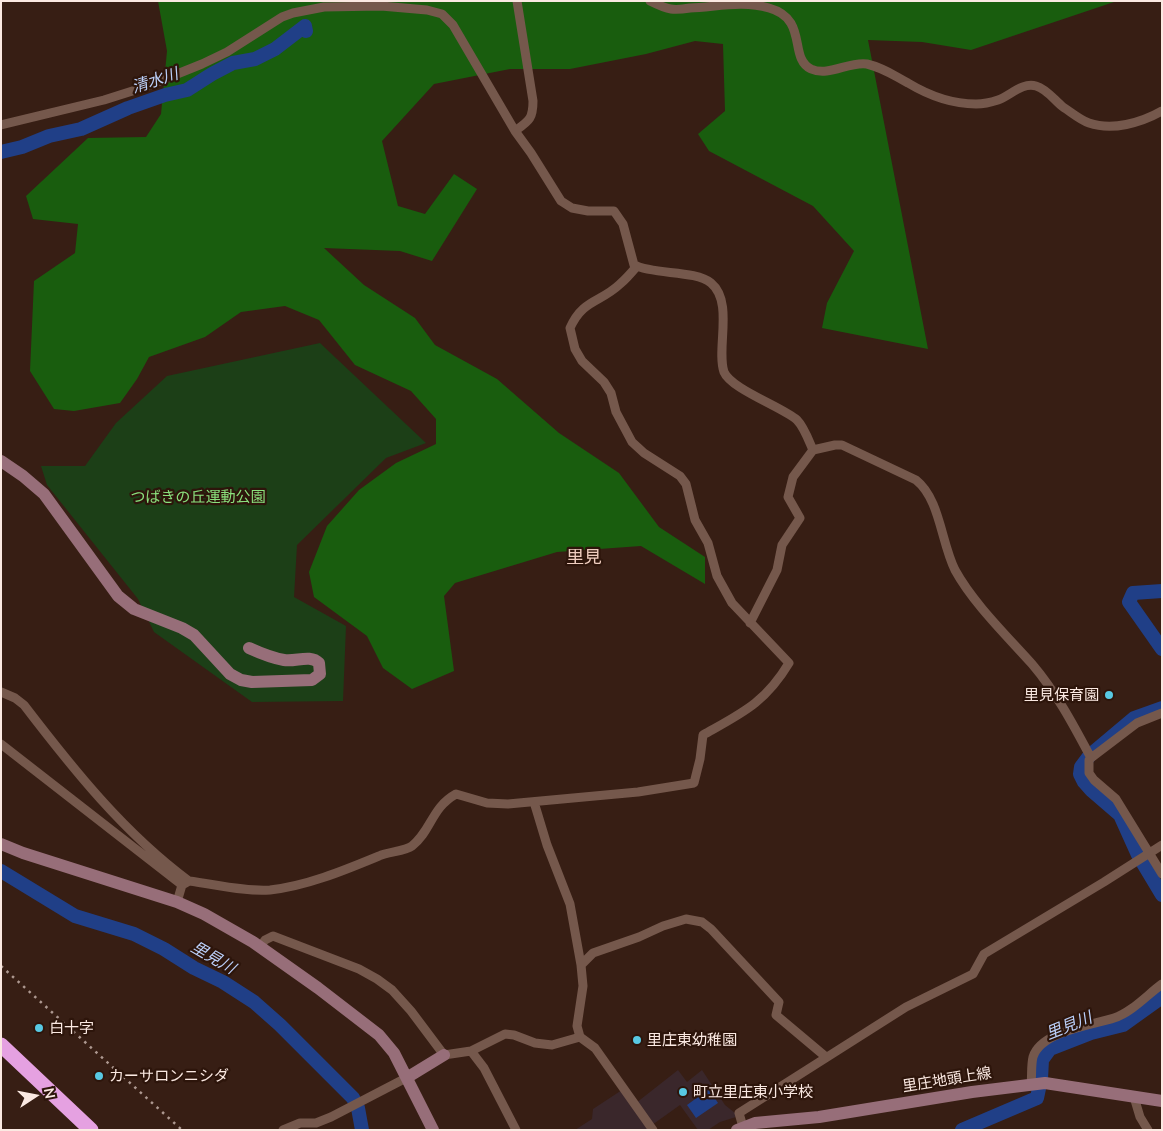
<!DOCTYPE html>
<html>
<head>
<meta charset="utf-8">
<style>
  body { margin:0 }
  #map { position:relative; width:1163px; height:1131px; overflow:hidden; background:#371e14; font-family:Mulish,sans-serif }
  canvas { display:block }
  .frame { position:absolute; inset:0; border:2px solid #fbe9e2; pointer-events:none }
  .north { position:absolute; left:10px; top:1071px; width:50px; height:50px; -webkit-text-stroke:4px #2d150b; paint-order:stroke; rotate:79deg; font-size:14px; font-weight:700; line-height:20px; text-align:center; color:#fbe9e2 }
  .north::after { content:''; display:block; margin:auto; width:18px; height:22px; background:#fbe9e2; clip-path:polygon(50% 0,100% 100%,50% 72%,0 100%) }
</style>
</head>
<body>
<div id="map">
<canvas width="1163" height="1131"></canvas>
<div class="frame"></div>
<div class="north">N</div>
</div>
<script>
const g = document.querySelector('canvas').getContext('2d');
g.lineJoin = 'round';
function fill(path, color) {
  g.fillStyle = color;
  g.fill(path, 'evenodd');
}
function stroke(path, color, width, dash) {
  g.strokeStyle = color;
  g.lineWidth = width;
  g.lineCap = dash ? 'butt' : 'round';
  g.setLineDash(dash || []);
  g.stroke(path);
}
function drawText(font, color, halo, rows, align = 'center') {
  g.font = font + ' Mulish,"Noto Sans JP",sans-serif';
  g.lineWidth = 4.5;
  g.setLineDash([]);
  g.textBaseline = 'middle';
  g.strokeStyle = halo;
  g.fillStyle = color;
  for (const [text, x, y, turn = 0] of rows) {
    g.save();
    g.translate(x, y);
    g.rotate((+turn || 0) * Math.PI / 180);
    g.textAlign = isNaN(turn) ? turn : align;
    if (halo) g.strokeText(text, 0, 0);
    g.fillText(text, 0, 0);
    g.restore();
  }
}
fill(new Path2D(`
  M 678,1070 L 687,1082 L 702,1070 L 725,1105 L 735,1113 L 736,1117 L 720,1122 L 708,1130 L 698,1130 L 680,1105 L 652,1125 L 636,1103 Z
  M 622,1090 L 650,1130 L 575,1130 L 592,1119 L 593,1109 Z`), '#3a272b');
fill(new Path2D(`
  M 320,343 L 426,443 L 386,458 L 297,545 L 294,597 L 346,626 L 343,701 L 252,702 L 154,632 L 138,599 L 47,485 L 41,466 L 85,466 L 116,423 L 167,376 Z`), '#1c3f17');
fill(new Path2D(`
  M 158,1 L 1117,1 L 971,50 L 922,42 L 868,40 L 928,349 L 822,328 L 827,303 L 854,251 L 813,206 L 709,151 L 698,134 L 725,111 L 723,44 L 695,41 L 646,54 L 570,69 L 510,69 L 434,84 L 382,141 L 398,206 L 425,214 L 454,174 L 477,189 L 432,261 L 400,251 L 324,248 L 364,285 L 415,318 L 435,345 L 497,379 L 559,433 L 619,473 L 659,527 L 705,557 L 705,584 L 641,546 L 557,552 L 455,583 L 444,596 L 454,671 L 412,689 L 383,668 L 367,636 L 314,597 L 309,572 L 327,526 L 359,490 L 396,463 L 436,444 L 436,419 L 411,391 L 355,365 L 319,320 L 285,306 L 241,312 L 205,337 L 149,357 L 137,379 L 120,403 L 74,411 L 54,409 L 30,371 L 34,281 L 75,253 L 78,224 L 33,219 L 26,196 L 88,138 L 146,137 L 161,114 L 167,51 Z`), '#195d0e');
fill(new Path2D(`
  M 709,1089 L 718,1103 L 696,1118 L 687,1105 Z`), '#203f87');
stroke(new Path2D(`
  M 1,152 L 22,147 L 49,136 L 81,129 L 128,108 L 165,95 L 187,90 L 212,74 L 233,63 L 255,59 L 275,49 L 305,26 L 306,31
  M 1162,591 L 1133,593 L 1129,602 L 1162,649
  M 1162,708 L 1134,718 L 1090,755 L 1081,767 L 1080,774 L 1084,782 L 1091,790 L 1120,815 L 1138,855 L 1162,895
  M 1,871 L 75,916 L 134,934 L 164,949 L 194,968 L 223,982 L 254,1002 L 280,1025 L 353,1098 L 358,1108 L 362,1130
  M 962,1130 L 1037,1098 L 1041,1079 L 1042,1060 L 1050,1049 L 1091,1033 L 1123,1025 L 1162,997`), '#203f87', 14);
stroke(new Path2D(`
  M 650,1 C 656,4 664,8 671,9 C 677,10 684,9 690,8 C 716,7 743,0 769,8 C 809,19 788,58 811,69 C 829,77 849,61 867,64 C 884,68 893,75 908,83 C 928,95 952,104 976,104 C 983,104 992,102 998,100 C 1010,96 1022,82 1036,86 C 1047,89 1055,101 1063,107 C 1071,112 1080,120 1089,123 C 1112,131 1141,123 1162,111
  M 1,125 L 104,100 L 145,87 L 202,64 L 227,52 L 282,17 L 293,13 L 324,7 L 381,6 L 427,10 L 442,14 L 453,25 L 515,131 L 531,153 L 561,201 L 572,208 L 588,211 L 614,211 L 623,224 L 634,265 C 655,275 695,270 711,283 C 734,302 716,349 724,372 C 731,389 782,407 797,420 C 804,427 809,441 813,450 L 835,445 L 842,445 L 916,480 C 940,499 941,542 955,570 C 973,603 1007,636 1032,664 C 1056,692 1074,726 1091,758
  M 515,131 C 529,121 533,119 533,101 L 517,1
  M 750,623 L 777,570 L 782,545 L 800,518 L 788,497 L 793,477 L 813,450
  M 1,692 L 15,698 L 24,705 C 73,769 124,833 189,881
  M 1162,713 L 1137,723 L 1091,758 L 1089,760 L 1089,773 L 1094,780 L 1116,799 L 1162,874
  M 1,744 L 182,885 L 177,902
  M 534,802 L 547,845 L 570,904 L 581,965 L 583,986 L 577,1026 L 580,1037 L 595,1048 L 653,1130
  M 182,885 L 189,881 C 214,884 245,892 270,890 C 307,886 345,870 379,856 C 388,852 406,851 412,846 C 432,830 431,808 456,794 L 487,803 L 508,804 L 638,792 L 694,783 L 700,759 L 703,735 C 742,713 765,703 789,663 L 732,603 L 717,576 L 708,543 L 695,520 L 686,484 L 680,476 L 644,453 L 632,442 L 616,412 L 611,393 L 604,382 L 582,361 L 575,349 L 570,328 C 583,299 600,303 620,284 C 626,279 632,272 637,266
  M 260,947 L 265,940 L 273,936 L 359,969 L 377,979 L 392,990 L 411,1011 L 444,1055 L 471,1051 L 505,1034 L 514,1035 L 535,1043 L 552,1045 L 580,1037
  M 581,965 L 593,953 L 639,937 L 663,926 L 686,919 L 702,922 L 711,929 L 779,1002 L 776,1015 L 826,1057
  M 471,1051 L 484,1068 L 516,1130
  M 1031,1084 C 1032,1076 1031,1065 1033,1057 C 1041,1031 1093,1025 1114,1018 C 1132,1012 1147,995 1162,984
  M 1134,1097 L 1140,1117 L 1148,1130
  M 743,1127 L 739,1113 L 906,1007 L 973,974 L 984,954 L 1104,882 L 1162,845
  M 283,1130 L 300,1123 L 316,1123 L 331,1117 L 408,1077`), '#75584c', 9);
stroke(new Path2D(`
  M 1,461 L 23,476 L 44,494 L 118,596 L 134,609 L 182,628 L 194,635 L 230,674 L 241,680 L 252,682 L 312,680 L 320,674 L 319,663 C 310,654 296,662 284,660 C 272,658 260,653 249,648
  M 1,844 L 23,853 L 177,902 L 204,914 L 253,942 L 318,988 L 379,1035 L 394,1053 L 433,1130
  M 408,1077 L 444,1055
  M 737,1130 L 755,1123 L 819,1117 L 972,1092 L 1045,1083 L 1162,1101`), '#976e79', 12);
stroke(new Path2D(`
  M 1,1045 L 91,1130`), '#e5a1e1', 15);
stroke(new Path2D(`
  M 1,966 L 182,1130`), '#ad9890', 2.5, [2.5, 5]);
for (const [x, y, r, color] of [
  [1109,695,5,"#58c9e3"],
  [39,1028,5,"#58c9e3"],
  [637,1040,5,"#58c9e3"],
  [99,1076,5,"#58c9e3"],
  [683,1092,5,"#58c9e3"]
]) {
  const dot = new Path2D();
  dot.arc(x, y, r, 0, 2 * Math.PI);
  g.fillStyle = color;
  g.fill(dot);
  stroke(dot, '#2d150b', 2);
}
drawText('15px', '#8ae07d', '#2d150b', [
  ["つばきの丘運動公園",198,497]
]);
drawText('15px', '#fbe9e2', '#2d150b', [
  ["里見保育園",1099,695,"right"],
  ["白十字",49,1028],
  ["里庄東幼稚園",647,1040],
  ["カーサロンニシダ",109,1076],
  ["町立里庄東小学校",693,1092]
], 'left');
drawText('15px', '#fbe9e2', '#2d150b', [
  ["里庄地頭上線",947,1080,-9]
]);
drawText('italic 16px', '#bbd0fa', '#2d150b', [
  ["清水川",155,81,-18],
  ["里見川",213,958,30],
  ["里見川",1069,1026,-22]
]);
drawText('18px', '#efcdbf', '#2d150b', [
  ["里見",584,558]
]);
</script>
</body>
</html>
